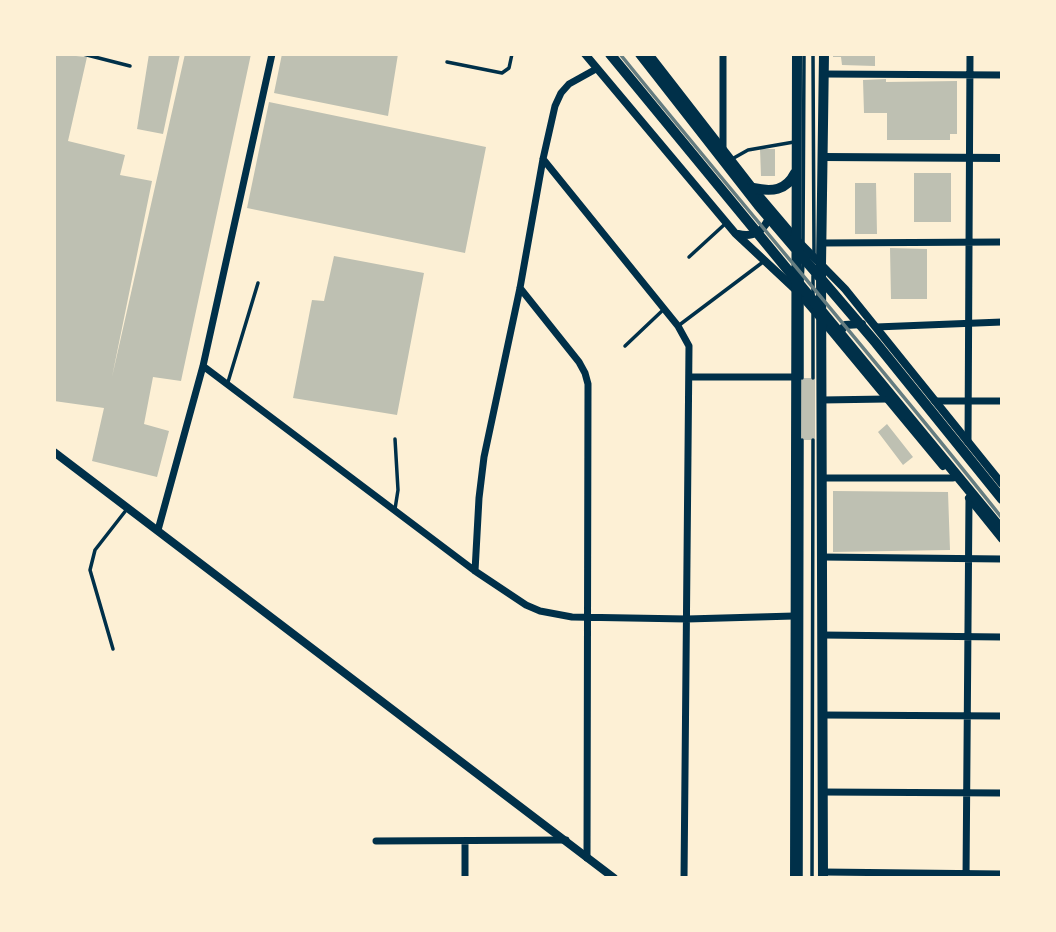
<!DOCTYPE html>
<html>
<head>
<meta charset="utf-8">
<style>
  body { margin:0 }
  #map { position:relative; width:1056px; height:932px; overflow:hidden; background:#fdf0d5; font-family:Signika,sans-serif }
  canvas { display:block }
  .frame { position:absolute; inset:0; border:56px solid #fdf0d5; pointer-events:none }
</style>
</head>
<body>
<div id="map">
<canvas width="1056" height="932"></canvas>
<div class="frame"></div>
</div>
<script>
const g = document.querySelector('canvas').getContext('2d');
g.lineJoin = 'round';
function fill(path, color) {
  g.fillStyle = color;
  g.fill(path, 'evenodd');
}
function stroke(path, color, width, dash) {
  g.strokeStyle = color;
  g.lineWidth = width;
  g.lineCap = dash ? 'butt' : 'round';
  g.setLineDash(dash || []);
  g.stroke(path);
}
fill(new Path2D(`
  M 54,54 L 87,57 L 68,141 L 125,155 L 120,175 L 152,181 L 112,377 L 185,54 L 251,54 L 181,381 L 153,377 L 144,424 L 169,431 L 157,477 L 92,461 L 104,408 L 54,401 Z
  M 149,54 L 180,54 L 163,134 L 137,129 Z
  M 282,54 L 398,54 L 388,116 L 274,93 Z
  M 833,54 L 875,54 L 875,66 L 842,65 L 841,57 L 833,57 Z
  M 886,79 L 886,82 L 957,81 L 957,134 L 950,134 L 950,140 L 887,140 L 887,113 L 864,113 L 863,80 Z
  M 269,102 L 486,147 L 465,253 L 247,208 Z
  M 760,149 L 775,149 L 775,176 L 761,176 Z
  M 914,173 L 951,173 L 951,222 L 914,222 Z
  M 855,183 L 876,183 L 877,234 L 855,234 Z
  M 890,248 L 927,249 L 927,299 L 891,299 Z
  M 334,256 L 424,273 L 397,415 L 293,398 L 312,300 L 324,301 Z
  M 799,378 L 815,378 L 815,440 L 800,440 Z
  M 887,424 L 913,457 L 903,465 L 878,432 Z
  M 833,491 L 948,492 L 950,550 L 833,552 Z`), '#bec0b2');
stroke(new Path2D(`
  M 83,54 L 130,66
  M 813,54 L 814,254
  M 447,62 L 502,73 L 509,68 L 512,54
  M 732,159 L 748,150 L 794,142
  M 803,245 L 804,54
  M 689,257 L 725,224
  M 802,283 L 803,263
  M 813,296 L 813,276
  M 678,326 L 763,262
  M 625,346 L 663,310
  M 802,378 L 802,298
  M 813,378 L 813,314
  M 228,382 L 258,283
  M 395,439 L 398,490 L 395,509
  M 113,649 L 90,570 L 95,550 L 127,509
  M 801,878 L 802,440
  M 812,878 L 813,440`), '#003049', 3.5);
stroke(new Path2D(`
  M 824,74 L 1002,75
  M 723,149 L 723,54
  M 543,159 L 678,326 L 689,346 L 684,878
  M 822,243 L 1002,242
  M 520,288 L 579,362 L 585,373 L 588,384 L 587,858
  M 876,327 L 1002,322
  M 203,366 L 475,571 L 526,605 L 540,611 L 572,617 L 687,619 L 794,616
  M 690,377 L 795,377
  M 822,400 L 887,399
  M 935,401 L 1002,401
  M 968,442 L 970,54
  M 823,478 L 953,478
  M 158,530 L 203,366 L 272,54
  M 822,557 L 1002,559
  M 475,571 L 479,498 L 484,457 L 520,288 L 543,159 L 555,106 L 561,93 L 569,84 L 596,69
  M 822,635 L 1002,637
  M 822,715 L 1002,716
  M 822,792 L 1002,793
  M 376,841 L 566,840
  M 823,872 L 1002,874
  M 465,878 L 465,842
  M 966,878 L 969,498`), '#003049', 7);
stroke(new Path2D(`
  M 585,54 L 735,233 L 797,291 L 822,320 L 943,466
  M 649,54 L 753,188 L 798,241 L 845,289 L 1002,484
  M 823,157 L 1002,158
  M 738,234 C 754,238 765,230 770,215
  M 839,334 L 845,325 L 862,324
  M 54,452 L 614,878
  M 969,498 L 1002,539`), '#003049', 8);
stroke(new Path2D(`
  M 610,54 L 1002,530
  M 640,54 L 758,205 L 876,343 L 1002,499
  M 753,188 C 772,192 786,191 795,173
  M 795,878 L 797,54
  M 823,878 L 821,265 L 824,54`), '#003049', 10);
stroke(new Path2D(`
  M 620,54 C 746,210 877,361 1002,518`), '#657d81', 3.5);
</script>
</body>
</html>
